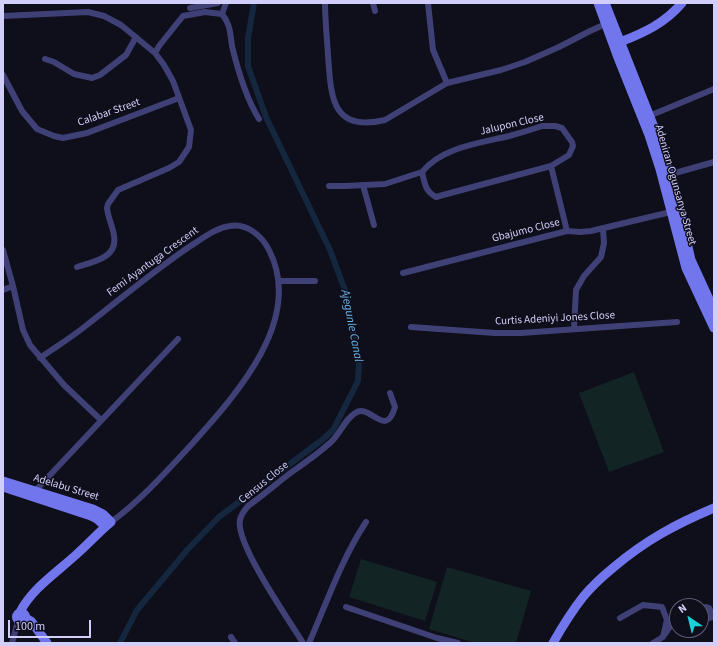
<!DOCTYPE html>
<html>
<head>
<meta charset="utf-8">
<style>
  body { margin:0 }
  #map { position:relative; width:717px; height:646px; overflow:hidden; background:#0f0e1b; font-family:"Source Sans 3",sans-serif }
  canvas { display:block }
  .frame { position:absolute; inset:0; border:4px solid #d1cff9; pointer-events:none }
  .north { position:absolute; left:669px; top:598px; width:40px; height:40px; box-sizing:border-box; background:#0f0e1b; border:1px solid #5d5b74; border-radius:50%; rotate:325deg; font-size:11px; font-weight:700; line-height:16px; text-align:center; color:#d1cff9 }
  .north::after { content:''; display:block; margin:auto; width:14px; height:18px; background:#1cd0d7; clip-path:polygon(50% 0,100% 100%,50% 72%,0 100%) }
  .scale { position:absolute; left:8px; top:620px; width:83px; height:18px; box-sizing:border-box; border:2px solid #d1cff9; border-top:0; padding-left:5px; font-size:12px; line-height:14px; white-space:nowrap; color:#d1cff9; -webkit-text-stroke:3px #0f0e1b; paint-order:stroke }
</style>
</head>
<body>
<div id="map">
<canvas width="717" height="646"></canvas>
<div class="frame"></div>
<div class="north">N</div>
<div class="scale">100 m</div>
</div>
<script>
const g = document.querySelector('canvas').getContext('2d');
g.lineJoin = 'round';
function fill(path, color) {
  g.fillStyle = color;
  g.fill(path, 'evenodd');
}
function stroke(path, color, width, dash) {
  g.strokeStyle = color;
  g.lineWidth = width;
  g.lineCap = dash ? 'butt' : 'round';
  g.setLineDash(dash || []);
  g.stroke(path);
}
function drawText(font, color, halo, rows, align = 'center') {
  g.font = font + ' "Source Sans 3",sans-serif';
  g.lineWidth = 3;
  g.setLineDash([]);
  g.textBaseline = 'middle';
  g.strokeStyle = halo;
  g.fillStyle = color;
  for (const [text, x, y, turn = 0] of rows) {
    g.save();
    g.translate(x, y);
    g.rotate((+turn || 0) * Math.PI / 180);
    g.textAlign = isNaN(turn) ? turn : align;
    if (halo) g.strokeText(text, 0, 0);
    g.fillText(text, 0, 0);
    g.restore();
  }
}
fill(new Path2D(`
  M 634,372 L 664,452 L 609,472 L 579,393 Z
  M 361,559 L 437,582 L 425,621 L 349,597 Z
  M 447,567 L 531,591 L 516,643 L 475,643 L 429,629 Z`), '#122423');
stroke(new Path2D(`
  M 120,643 L 137,610 L 188,549 L 219,517 L 322,440 L 333,430 L 358,381 L 359,366 L 346,293 L 330,250 L 266,117 L 248,66 L 248,38 L 254,3`), '#14273f', 6);
stroke(new Path2D(`
  M 325,3 C 325,20 327,38 328,55 C 331,96 331,133 385,120 L 447,83 L 501,70 L 525,62 L 559,47 L 590,31 L 608,23
  M 373,3 L 375,11
  M 428,3 L 433,50 L 447,83
  M 190,8 L 218,3
  M 222,14 L 226,3
  M 3,16 L 88,12 L 104,16 L 121,25 L 155,53 L 164,65 L 173,81 L 191,130 L 189,147 L 179,162 L 169,168 L 118,190 L 108,204 L 107,208 C 108,218 113,227 114,236 C 118,258 92,262 77,267
  M 155,53 L 159,46 L 183,16 L 205,12 L 222,14 C 231,25 230,34 232,46 C 238,71 246,98 259,119
  M 45,59 L 54,62 L 74,74 L 92,78 L 100,75 L 126,55 L 136,37
  M 3,75 L 22,111 L 37,129 L 54,136 L 63,138 L 87,133 L 179,98
  M 649,116 L 714,89
  M 542,126 L 555,126 L 562,128 L 572,142 L 573,146 L 569,155 L 551,166 L 443,195 L 436,197 C 425,191 425,184 422,172 C 442,147 480,143 509,136 C 520,133 531,130 542,126 Z
  M 551,166 L 567,231
  M 668,175 L 714,162
  M 363,185 L 374,225
  M 329,186 L 345,186 L 385,184 L 422,172
  M 3,250 L 13,286 L 3,290
  M 403,273 L 567,231 L 580,232 L 591,231 L 675,211
  M 279,281 L 315,281
  M 13,286 L 23,330 L 30,345 L 64,385 L 101,420
  M 411,327 L 495,333 L 521,333 L 677,322
  M 574,329 L 576,290 L 584,276 L 601,257 L 604,243 L 603,229
  M 40,358 C 54,348 69,339 83,328 C 118,301 152,272 189,247 C 202,239 215,228 230,226 C 247,223 262,236 269,250 C 305,320 235,396 191,445 C 166,472 141,500 111,522
  M 34,492 L 178,339
  M 346,607 L 437,638 L 458,643
  M 701,609 L 706,607 L 709,608 L 713,617 L 701,620
  M 620,618 L 643,605 L 662,607 L 667,620 L 663,637 L 653,643
  M 665,634 L 675,619
  M 231,637 L 235,643
  M 12,643 L 18,621
  M 303,643 C 289,620 235,543 240,520 C 241,514 245,510 248,506 C 262,496 275,485 289,474 C 303,464 318,454 331,442 C 340,434 346,417 357,412 C 371,405 386,439 395,407 L 390,393
  M 309,643 C 327,602 341,560 366,522`), '#3f4075', 6);
stroke(new Path2D(`
  M 598,3 L 617,55 L 649,135 L 660,169 L 686,268 L 714,328
  M 605,3 L 661,145 L 675,191 L 691,260 L 714,310
  M 620,42 C 644,33 665,23 682,3
  M 3,481 L 93,509 L 103,514 L 111,522 C 100,531 90,542 79,552 C 59,571 33,587 20,612
  M 3,487 L 91,516 L 97,519 L 105,526
  M16.5 617a4.5 4.5 0 1 1 9 0a4.5 4.5 0 1 1-9 0Z
  M 26,618 L 31,621 L 47,643
  M 553,643 C 562,627 572,611 583,597 C 592,586 603,576 614,567 C 646,540 676,524 714,508`), '#7276ec', 9);
drawText('11px', '#d1cff9', '#0f0e1b', [
  ["Calabar Street",109,113,-19],
  ["Jalupon Close",512,125,-13],
  ["Adeniran Ogunsanya Street",675,185,74],
  ["Gbajumo Close",526,231,-14],
  ["Femi Ayantuga Crescent",153,262,-36],
  ["Curtis Adeniyi Jones Close",555,319,-3],
  ["Census Close",264,483,-39],
  ["Adelabu Street",66,488,17]
]);
drawText('italic 12px', '#6ab7eb', '#0f0e1b', [
  ["Ajegunle Canal",351,326,79]
]);
</script>
</body>
</html>
